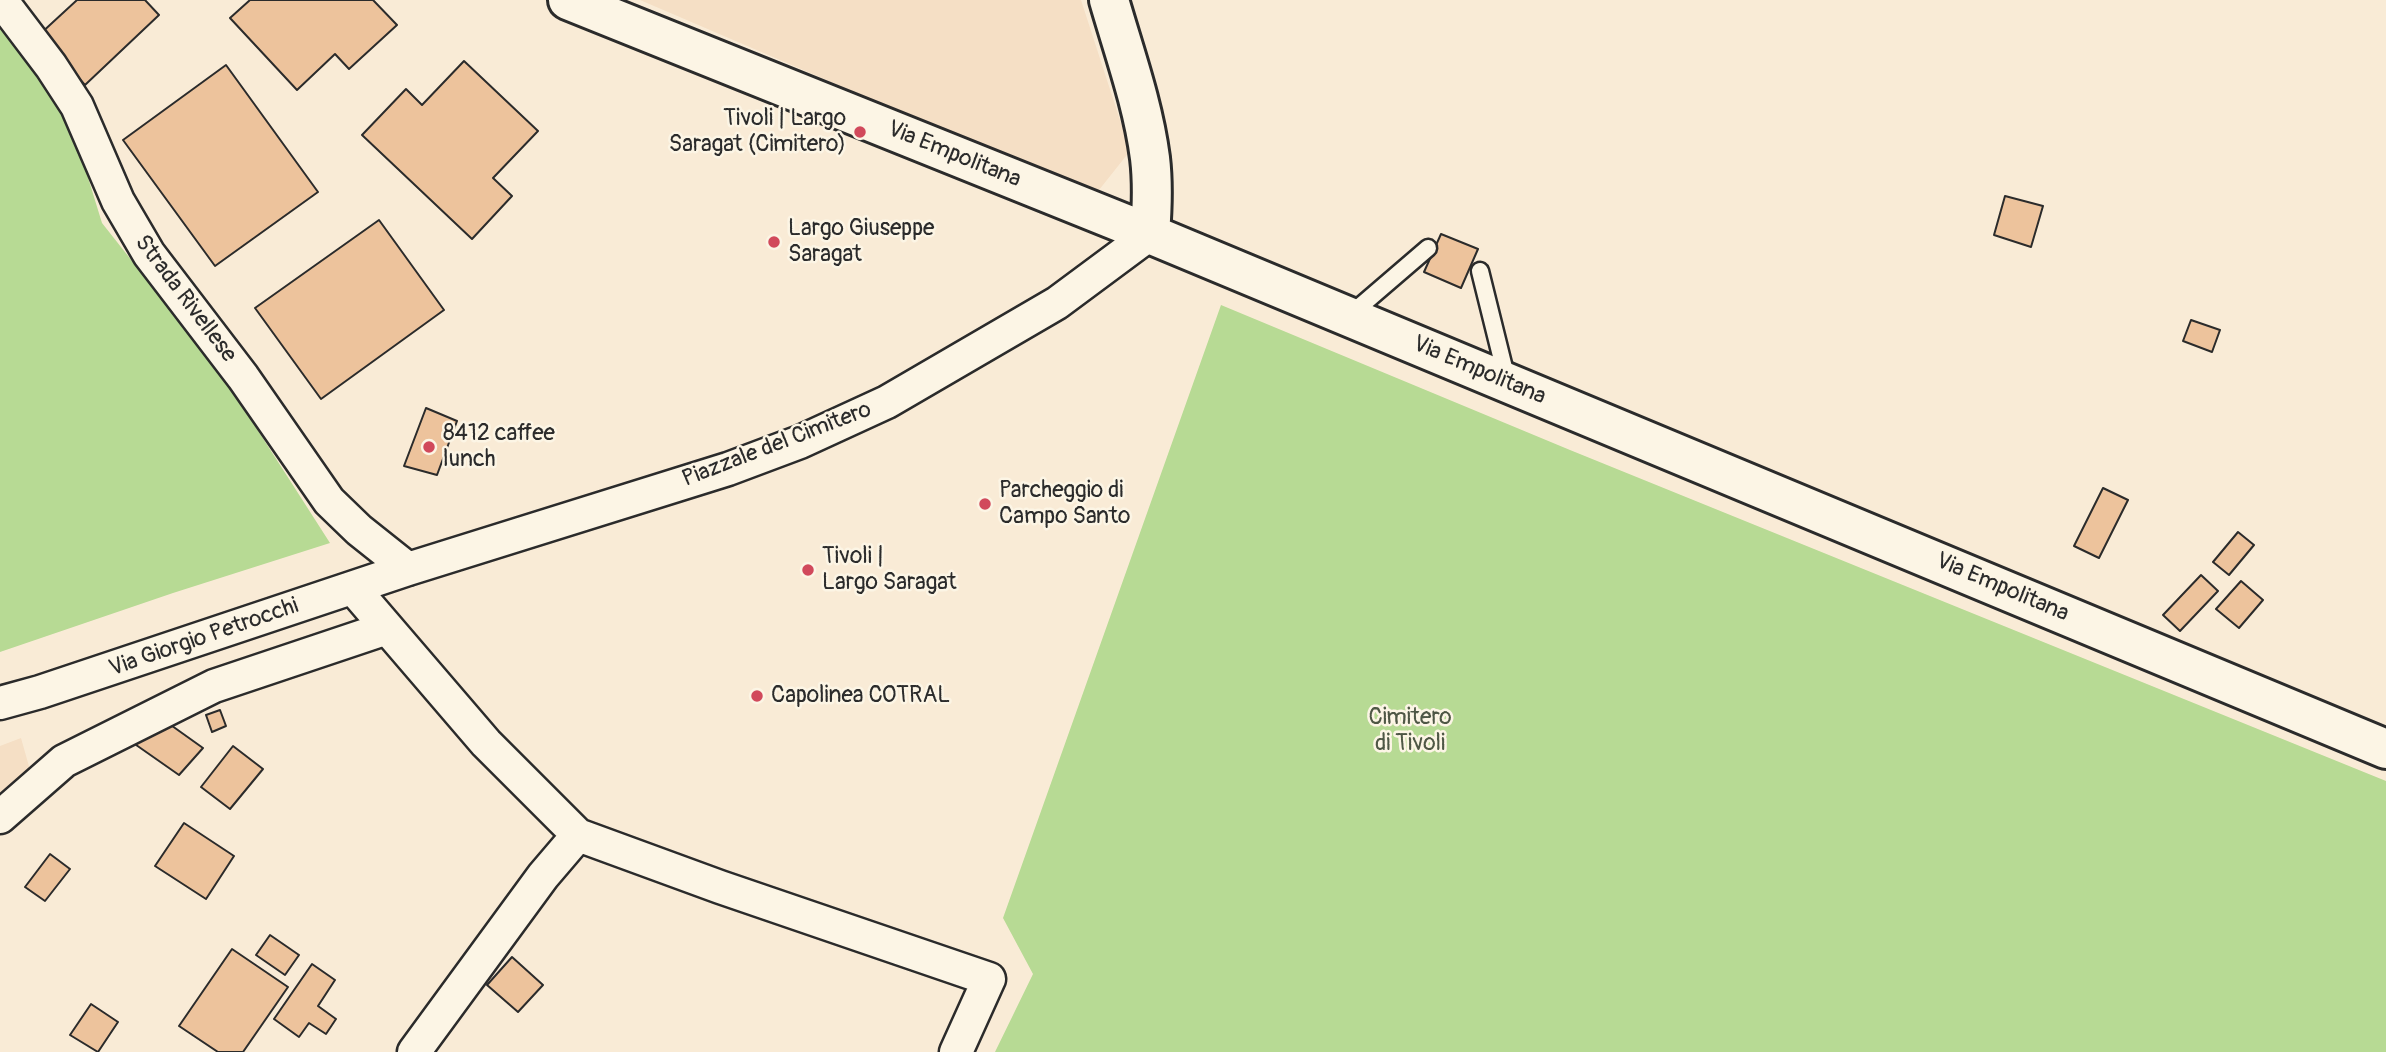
<!DOCTYPE html>
<html>
<head>
<meta charset="utf-8">
<style>
  body { margin:0 }
  canvas { display:block; background:#f9ebd6 }
</style>
</head>
<body>
<canvas width="2386" height="1052"></canvas>
<script>
const g = document.querySelector('canvas').getContext('2d');
g.lineJoin = 'round';
function fill(path, color) {
  g.fillStyle = color;
  g.fill(path, 'evenodd');
}
function stroke(path, color, width, dash) {
  g.strokeStyle = color;
  g.lineWidth = width;
  g.lineCap = dash ? 'butt' : 'round';
  g.setLineDash(dash || []);
  g.stroke(path);
}
function drawText(font, color, halo, rows, align = 'center') {
  g.font = font + ' Pangolin,sans-serif';
  g.lineWidth = 5;
  g.setLineDash([]);
  g.textBaseline = 'middle';
  g.strokeStyle = halo;
  g.fillStyle = color;
  for (const [text, x, y, turn = 0] of rows) {
    g.save();
    g.translate(x, y);
    g.rotate((+turn || 0) * Math.PI / 180);
    g.textAlign = isNaN(turn) ? turn : align;
    if (halo) g.strokeText(text, 0, 0);
    g.fillText(text, 0, 0);
    g.restore();
  }
}
fill(new Path2D(`
  M 640,0 L 1081,0 L 1130,151 L 1095,195 Z
  M 21,738 L 32,777 L 0,812 L 0,746 Z`), '#f5dfc5');
fill(new Path2D(`
  M 0,21 L 66,106 L 102,223 L 223,376 L 330,543 L 173,593 L 0,652 Z
  M 1221,305 L 1570,450 L 2386,781 L 2386,1052 L 995,1052 L 1033,974 L 1003,918 Z`), '#b7da94');
const building = new Path2D(`
  M 77,0 L 145,0 L 159,15 L 85,85 L 39,35 Z
  M 250,0 L 373,0 L 397,25 L 349,69 L 335,54 L 297,90 L 230,18 Z
  M 464,61 L 538,131 L 493,178 L 512,196 L 472,239 L 362,135 L 406,89 L 422,105 Z
  M 226,65 L 318,192 L 215,266 L 123,140 Z
  M 2005,196 L 2043,206 L 2031,247 L 1994,235 Z
  M 379,220 L 444,310 L 321,399 L 255,308 Z
  M 1441,234 L 1478,249 L 1461,288 L 1424,272 Z
  M 2191,320 L 2220,330 L 2212,352 L 2183,341 Z
  M 426,408 L 457,421 L 437,475 L 404,466 Z
  M 2103,488 L 2128,500 L 2099,558 L 2074,546 Z
  M 2238,532 L 2254,545 L 2229,575 L 2213,562 Z
  M 2201,575 L 2218,591 L 2180,631 L 2163,615 Z
  M 2241,581 L 2263,600 L 2239,628 L 2216,609 Z
  M 220,710 L 226,726 L 212,732 L 206,715 Z
  M 168,723 L 203,748 L 179,775 L 129,740 Z
  M 233,746 L 263,769 L 230,809 L 201,787 Z
  M 184,823 L 234,856 L 206,899 L 155,866 Z
  M 50,854 L 70,869 L 45,901 L 25,887 Z
  M 270,935 L 299,955 L 285,975 L 256,955 Z
  M 232,949 L 288,987 L 243,1052 L 218,1052 L 179,1026 Z
  M 512,957 L 543,985 L 518,1012 L 487,985 Z
  M 312,964 L 335,980 L 318,1006 L 336,1019 L 326,1034 L 309,1023 L 299,1037 L 274,1019 Z
  M 91,1004 L 118,1022 L 98,1052 L 70,1035 Z`);
fill(building, '#edc39c');
stroke(building, '#2b2b2b', 2);
const lane = new Path2D(`
  M 1480,271 L 1507,380
  M 1350,315 L 1428,248`);
const street = new Path2D(`
  M 1,0 L 51,66 L 77,106 L 118,201 L 149,254 L 243,377 L 329,501 L 359,530 L 408,569
  M 353,588 L 486,743 L 578,835 L 720,887 L 989,979 L 956,1052
  M 0,703 L 40,692 L 408,569 L 728,469 L 800,442 L 887,402 L 1057,303 L 1150,234
  M 0,817 L 64,761 L 214,686 L 387,628
  M 414,1052 L 543,876 L 578,835`);
const secondary = new Path2D(`
  M 568,0 L 1150,234 L 2386,749
  M 1109,0 C 1124,52 1143,104 1150,158 C 1153,183 1152,209 1150,234`);
stroke(lane, '#2b2b2b', 21);
stroke(street, '#2b2b2b', 37);
stroke(secondary, '#2b2b2b', 44);
stroke(lane, '#fcf5e5', 16);
stroke(street, '#fcf5e5', 32);
stroke(secondary, '#fcf5e5', 38);
for (const [x, y, r, color] of [
  [860,132,7,"#d1495b"],
  [774,242,7,"#d1495b"],
  [429,447,7,"#d1495b"],
  [985,504,7,"#d1495b"],
  [808,570,7,"#d1495b"],
  [757,696,7,"#d1495b"]
]) {
  const dot = new Path2D();
  dot.arc(x, y, r, 0, 2 * Math.PI);
  g.fillStyle = color;
  g.fill(dot);
  stroke(dot, '#fcf5e5', 2.5);
}
drawText('23px', '#2b2b2b', '#fcf5e5', [
  ["Tivoli | Largo",846,119,"right"],
  ["Saragat (Cimitero)",846,145,"right"],
  ["Largo Giuseppe",788,229],
  ["Saragat",788,255],
  ["8412 caffee",443,434],
  ["lunch",443,460],
  ["Parcheggio di",999,491],
  ["Campo Santo",999,517],
  ["Tivoli |",822,557],
  ["Largo Saragat",822,583],
  ["Capolinea COTRAL",771,696]
], 'left');
drawText('23px', '#2b2b2b', '#fcf5e5', [
  ["Via Empolitana",954,155,22],
  ["Strada Rivellese",185,299,53],
  ["Via Empolitana",1479,371,23],
  ["Piazzale del Cimitero",777,445,-21],
  ["Via Empolitana",2002,588,23],
  ["Via Giorgio Petrocchi",204,638,-19]
]);
drawText('23px', '#4e5745', '#fcf5e5', [
  ["Cimitero",1410,718],
  ["di Tivoli",1410,744]
]);
</script>
</body>
</html>
